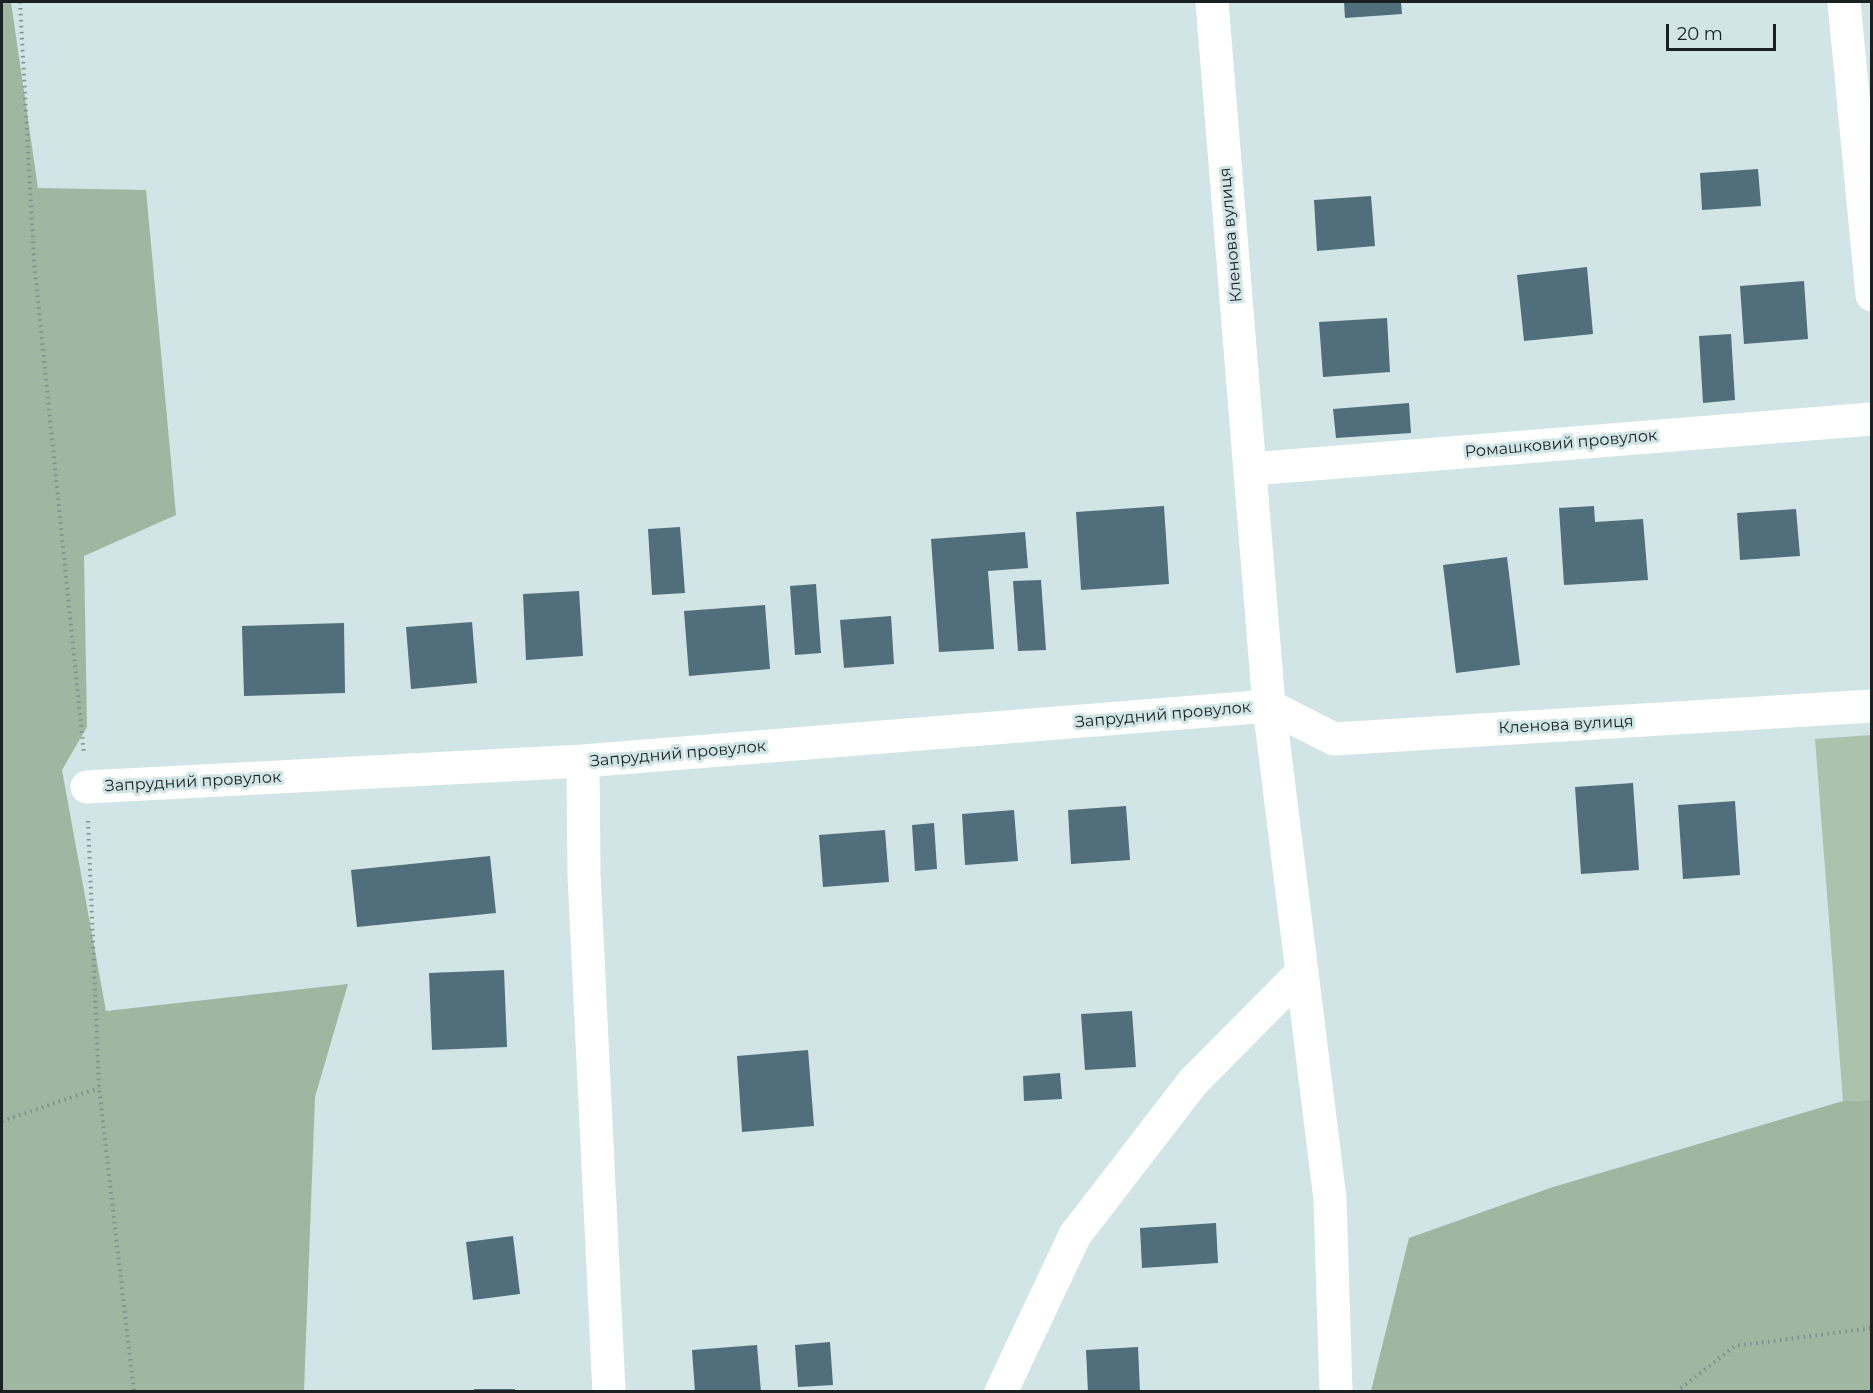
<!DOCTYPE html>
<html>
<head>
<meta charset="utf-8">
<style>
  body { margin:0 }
  #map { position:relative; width:1873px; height:1393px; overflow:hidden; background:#d2e5e6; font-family:Montserrat,sans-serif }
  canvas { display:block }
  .frame { position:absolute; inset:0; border:3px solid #1a2122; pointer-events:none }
  .scale { position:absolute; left:1666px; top:24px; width:110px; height:27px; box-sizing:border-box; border:3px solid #1a2122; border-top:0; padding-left:8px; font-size:18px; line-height:21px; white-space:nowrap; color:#1a2122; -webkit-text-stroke:4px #d2e5e6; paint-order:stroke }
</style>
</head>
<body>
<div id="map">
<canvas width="1873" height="1393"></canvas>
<div class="frame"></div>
<div class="scale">20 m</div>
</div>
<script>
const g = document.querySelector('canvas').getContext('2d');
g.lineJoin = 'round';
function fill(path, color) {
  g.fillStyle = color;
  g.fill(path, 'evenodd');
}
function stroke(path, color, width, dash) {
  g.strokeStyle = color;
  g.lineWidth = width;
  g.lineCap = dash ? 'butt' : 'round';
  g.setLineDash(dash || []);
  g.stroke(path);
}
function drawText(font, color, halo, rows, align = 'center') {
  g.font = font + ' Montserrat,sans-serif';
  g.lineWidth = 6;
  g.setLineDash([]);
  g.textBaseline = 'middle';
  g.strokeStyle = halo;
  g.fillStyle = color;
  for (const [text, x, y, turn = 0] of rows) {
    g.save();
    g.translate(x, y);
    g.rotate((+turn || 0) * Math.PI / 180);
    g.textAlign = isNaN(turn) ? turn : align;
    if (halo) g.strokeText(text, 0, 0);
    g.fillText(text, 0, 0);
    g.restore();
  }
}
fill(new Path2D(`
  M 1871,735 L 1871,1100 L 1843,1101 L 1815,739 Z`), '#abc2ad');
fill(new Path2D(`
  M 2,2 L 11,2 L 38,188 L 146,190 L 176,515 L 84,556 L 87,727 L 62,770 L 106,1011 L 348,984 L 315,1097 L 304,1391 L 2,1391 Z
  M 1871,1100 L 1871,1391 L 1371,1391 L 1409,1238 L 1550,1188 L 1843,1101 Z`), '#9fb7a1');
fill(new Path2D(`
  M 1344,2 L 1401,2 L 1402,14 L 1345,18 Z
  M 1758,169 L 1761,206 L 1702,210 L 1700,173 Z
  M 1371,196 L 1375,246 L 1317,251 L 1314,200 Z
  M 1587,267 L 1593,334 L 1524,341 L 1517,275 Z
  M 1804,281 L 1808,339 L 1744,344 L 1740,286 Z
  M 1387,318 L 1390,372 L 1323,377 L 1319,322 Z
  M 1731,334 L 1735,400 L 1703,403 L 1699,336 Z
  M 1409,403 L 1411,433 L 1336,438 L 1333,409 Z
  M 1164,506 L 1169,584 L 1081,590 L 1076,512 Z
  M 1594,506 L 1595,522 L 1643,519 L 1648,580 L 1564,585 L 1559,508 Z
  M 1796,509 L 1800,556 L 1740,560 L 1737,513 Z
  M 680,527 L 685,593 L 652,595 L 648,529 Z
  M 1025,532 L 1028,568 L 988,571 L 994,649 L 939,652 L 931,539 Z
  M 1507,557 L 1520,665 L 1456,673 L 1443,565 Z
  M 1041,580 L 1046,650 L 1018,651 L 1013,581 Z
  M 816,584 L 821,653 L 795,655 L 790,586 Z
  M 579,591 L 583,656 L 526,660 L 523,594 Z
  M 765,605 L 770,669 L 689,676 L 684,611 Z
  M 891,616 L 894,664 L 844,668 L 840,620 Z
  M 472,622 L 477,683 L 411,689 L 406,627 Z
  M 344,623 L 345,693 L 244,696 L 242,626 Z
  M 1633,783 L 1639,870 L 1581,874 L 1575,787 Z
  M 1735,801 L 1740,875 L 1683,879 L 1678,805 Z
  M 1126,806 L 1130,860 L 1071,864 L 1068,810 Z
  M 1014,810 L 1018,861 L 965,865 L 962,814 Z
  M 934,823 L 937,869 L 915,871 L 912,825 Z
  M 885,830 L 889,882 L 823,887 L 819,835 Z
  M 490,856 L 496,913 L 357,927 L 351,870 Z
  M 504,970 L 507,1047 L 432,1050 L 429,973 Z
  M 1132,1011 L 1136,1067 L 1085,1070 L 1081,1014 Z
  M 808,1050 L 814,1126 L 742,1132 L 737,1056 Z
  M 1060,1073 L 1062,1099 L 1024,1101 L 1023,1076 Z
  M 1216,1223 L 1218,1263 L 1142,1268 L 1140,1228 Z
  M 513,1236 L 520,1294 L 473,1300 L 466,1242 Z
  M 830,1342 L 833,1385 L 798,1387 L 795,1345 Z
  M 757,1345 L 761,1392 L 695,1392 L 692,1350 Z
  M 1138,1347 L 1140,1392 L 1088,1392 L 1086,1350 Z
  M 474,1389 L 515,1389 L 515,1392 L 474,1392 Z`), '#506e7b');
stroke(new Path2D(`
  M 20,2 L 34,261 L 84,754
  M 88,821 L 99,1088 L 134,1392
  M 2,1121 L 99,1088
  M 1676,1392 L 1735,1346 L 1872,1328`), '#808e8f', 4, [1.5, 4.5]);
stroke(new Path2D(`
  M 1212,2 L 1269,706 L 1330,1199 L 1336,1392
  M 1844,2 L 1872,295
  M 1251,469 L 1872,419
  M 583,761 L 584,875 L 609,1392
  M 87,787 L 583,761 L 1269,706 L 1334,739 L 1872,706
  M 1001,1392 L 1075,1235 L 1193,1082 L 1302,972`), '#fff', 33);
drawText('16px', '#1a2122', '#d2e5e6', [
  ["Кленова вулиця",1231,235,-95],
  ["Ромашковий провулок",1561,444,-5],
  ["Запрудний провулок",1163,715,-5],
  ["Кленова вулиця",1566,725,-3],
  ["Запрудний провулок",678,754,-5],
  ["Запрудний провулок",193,782,-3]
]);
</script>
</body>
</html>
